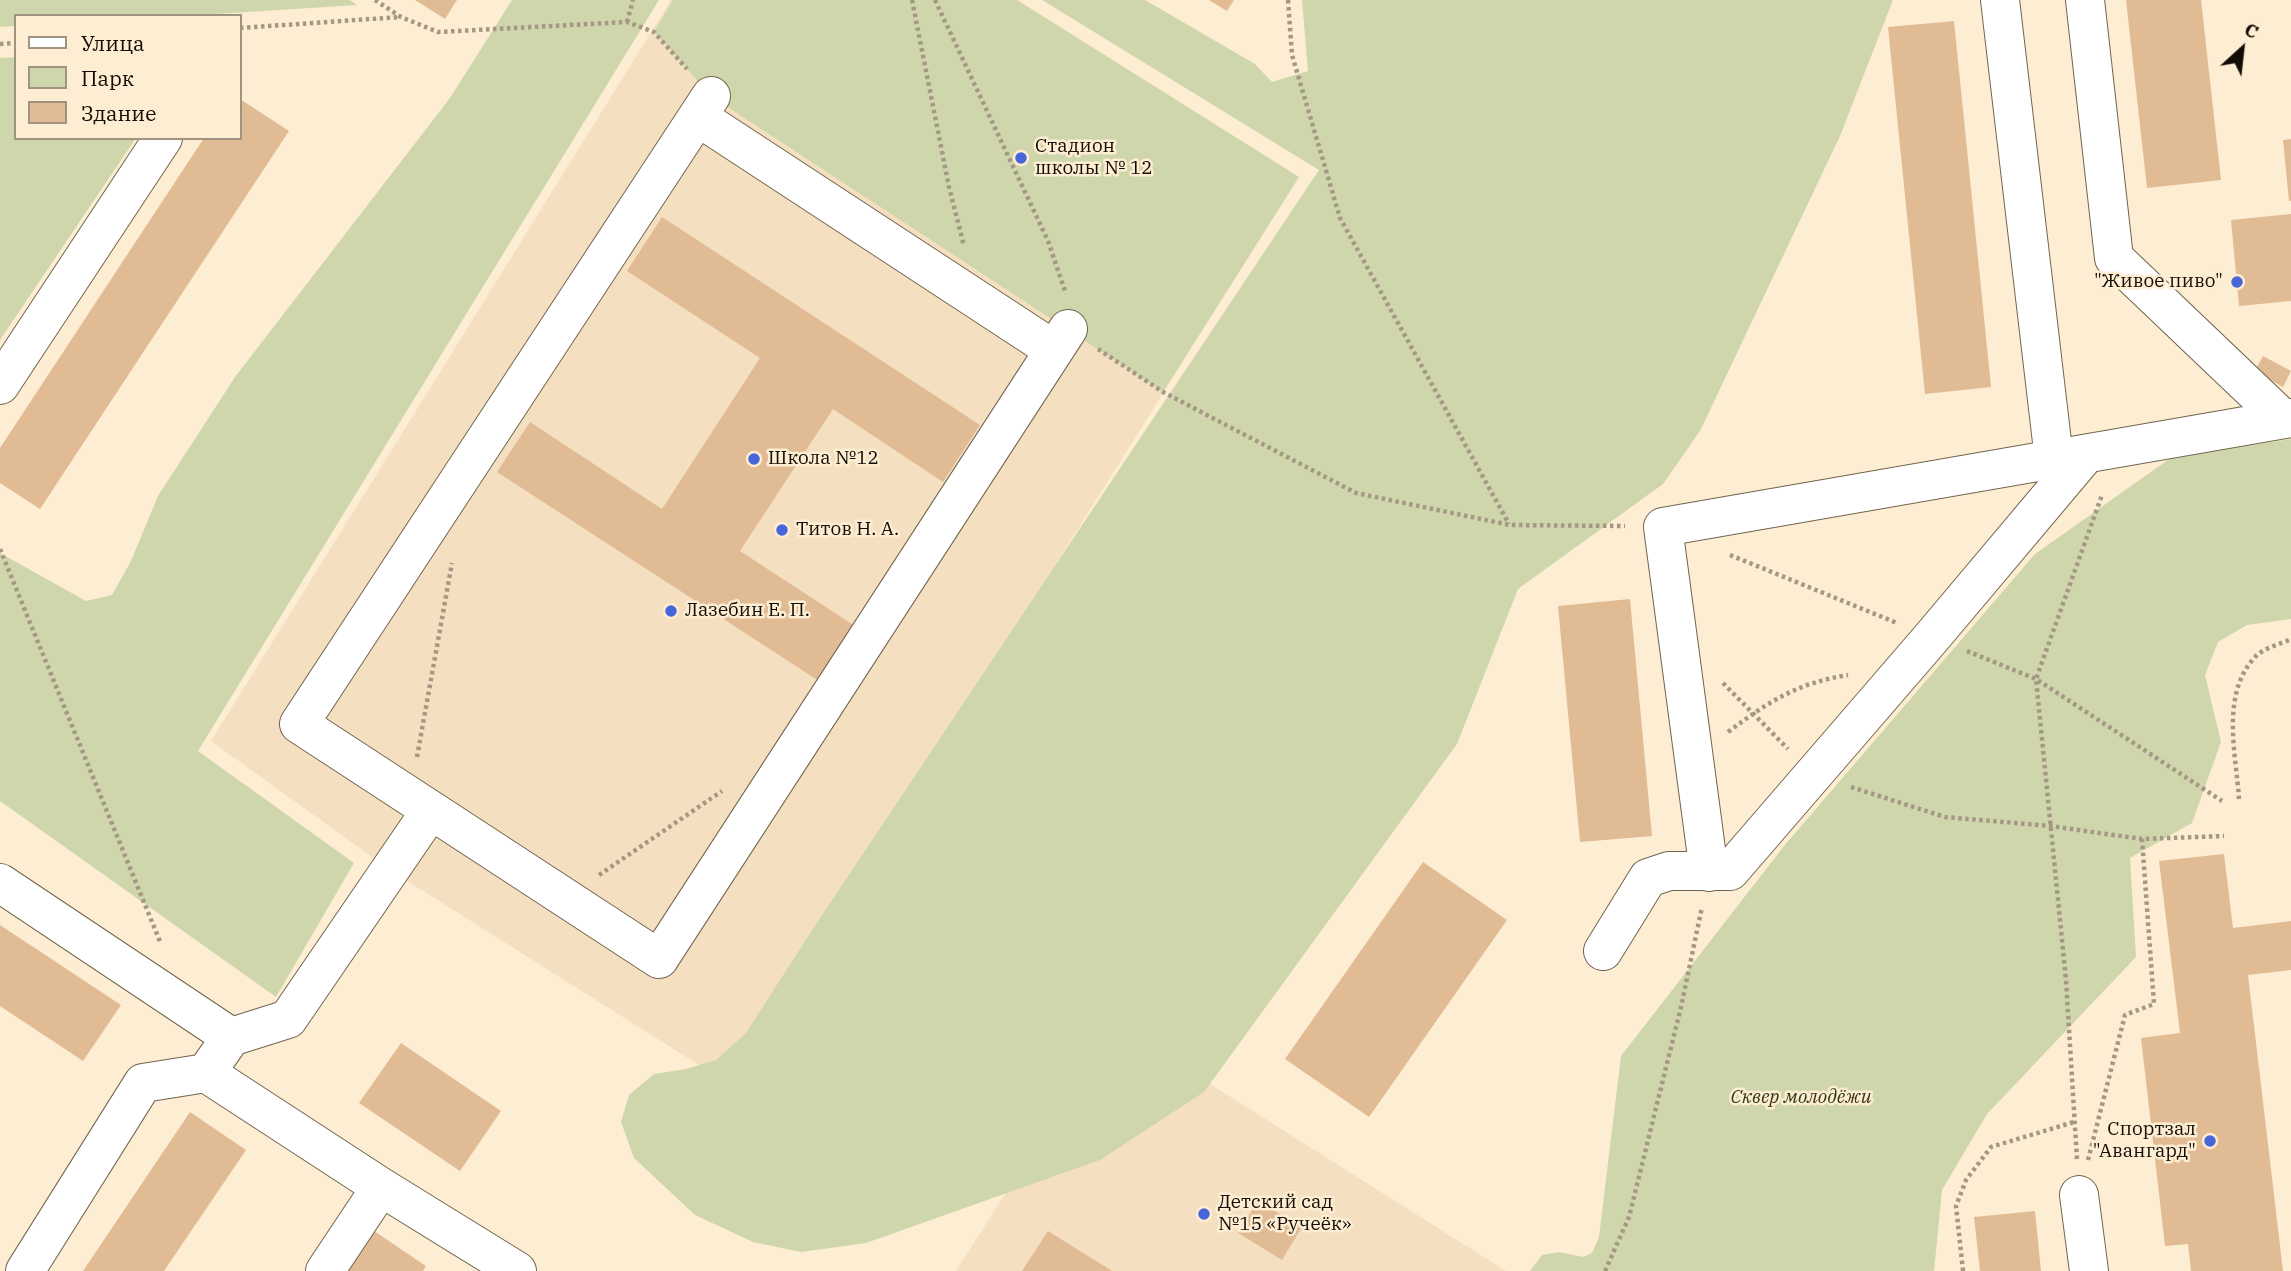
<!DOCTYPE html>
<html>
<head>
<meta charset="utf-8">
<style>
  body { margin:0 }
  #map { position:relative; width:2291px; height:1271px; overflow:hidden; background:#fdedd3; font-family:"IBM Plex Serif",serif }
  canvas { display:block }
  .legend { position:absolute; left:14px; top:14px; width:228px; height:126px; box-sizing:border-box; background:#fdedd3; border:2px solid #9f9381; margin:0; padding:9px 12px; list-style:none; font-size:21px; color:#120d05 }
  .legend li { display:flex; align-items:center; gap:14px; height:35px }
  .legend b { width:35px; border:2px solid #9f9381 }
  .north { position:absolute; left:2207px; top:14px; width:70px; height:70px; -webkit-text-stroke:5px #fdedd3; paint-order:stroke; rotate:27deg; font-size:19px; font-weight:700; line-height:28px; text-align:center; color:#120d05 }
  .north::after { content:''; display:block; margin:auto; width:24px; height:32px; background:#120d05; clip-path:polygon(50% 0,100% 100%,50% 72%,0 100%) }
</style>
</head>
<body>
<div id="map">
<canvas width="2291" height="1271"></canvas>
<ul class="legend">
<li><b style="height:9px;background:#fff"></b>Улица</li>
<li><b style="height:19px;background:#d0d6ac"></b>Парк</li>
<li><b style="height:19px;background:#e1bb94"></b>Здание</li>
</ul>
<div class="north">С</div>
</div>
<script>
const g = document.querySelector('canvas').getContext('2d');
g.lineJoin = 'round';
function fill(path, color) {
  g.fillStyle = color;
  g.fill(path, 'evenodd');
}
function stroke(path, color, width, dash) {
  g.strokeStyle = color;
  g.lineWidth = width;
  g.lineCap = dash ? 'butt' : 'round';
  g.setLineDash(dash || []);
  g.stroke(path);
}
function drawText(font, color, halo, rows, align = 'center') {
  g.font = font + ' "IBM Plex Serif",serif';
  g.lineWidth = 5;
  g.setLineDash([]);
  g.textBaseline = 'middle';
  g.strokeStyle = halo;
  g.fillStyle = color;
  for (const [text, x, y, turn = 0] of rows) {
    g.save();
    g.translate(x, y);
    g.rotate((+turn || 0) * Math.PI / 180);
    g.textAlign = isNaN(turn) ? turn : align;
    if (halo) g.strokeText(text, 0, 0);
    g.fillText(text, 0, 0);
    g.restore();
  }
}
fill(new Path2D(`
  M 671,0 L 1017,0 L 1299,177 L 729,1084 L 390,870 L 211,741 Z
  M 1191,1072 L 1506,1271 L 956,1271 L 1028,1158 Z`), '#f4e0c0');
fill(new Path2D(`
  M 0,0 L 350,0 L 357,5 L 185,16 L 16,16 L 16,26 L 0,27 Z
  M 512,0 L 659,0 L 198,751 L 354,863 L 276,997 L 0,801 L 0,553 L 86,601 L 112,595 L 131,561 L 158,496 L 235,377 L 450,98 Z
  M 673,0 L 1017,0 L 1299,177 L 1163,392 L 711,96 L 654,32 Z
  M 1042,0 L 1145,0 L 1255,64 L 1272,82 L 1308,71 L 1302,0 L 1893,0 L 1840,136 L 1700,431 L 1663,484 L 1518,589 L 1457,744 L 1204,1092 L 1100,1160 L 866,1243 L 801,1252 L 753,1242 L 695,1215 L 634,1158 L 621,1122 L 629,1095 L 654,1074 L 686,1069 L 716,1060 L 746,1033 L 818,921 L 1319,170 Z
  M 16,57 L 16,138 L 136,138 L 0,340 L 0,58 Z
  M 2291,439 L 2291,619 L 2247,625 L 2218,642 L 2205,675 L 2221,742 L 2192,823 L 2130,858 L 2136,957 L 1987,1114 L 1942,1190 L 1934,1271 L 1530,1271 L 1542,1255 L 1559,1252 L 1583,1257 L 1592,1253 L 1599,1237 L 1621,1056 L 1784,846 L 2035,554 L 2172,457 Z`), '#d0d6ac');
fill(new Path2D(`
  M 415,0 L 457,0 L 445,19 Z
  M 1209,0 L 1234,0 L 1227,11 Z
  M 2126,0 L 2201,0 L 2221,180 L 2147,188 Z
  M 1954,21 L 1991,387 L 1925,394 L 1888,27 Z
  M 240,99 L 289,131 L 40,509 L 0,483 L 0,448 L 204,138 L 240,138 Z
  M 2291,139 L 2291,201 L 2289,201 L 2283,140 Z
  M 2291,214 L 2291,301 L 2239,306 L 2231,220 Z
  M 662,217 L 980,425 L 943,482 L 833,409 L 740,551 L 858,628 L 822,683 L 497,472 L 530,422 L 662,509 L 760,358 L 627,271 Z
  M 2263,356 L 2291,371 L 2283,387 L 2255,371 Z
  M 1630,599 L 1652,836 L 1580,842 L 1558,606 Z
  M 2224,854 L 2233,928 L 2291,921 L 2291,970 L 2248,975 L 2283,1271 L 2191,1271 L 2188,1244 L 2165,1246 L 2141,1038 L 2180,1033 L 2159,861 Z
  M 1423,862 L 1507,920 L 1369,1117 L 1285,1059 Z
  M 0,925 L 121,1005 L 83,1061 L 0,1006 Z
  M 401,1043 L 501,1111 L 460,1171 L 359,1103 Z
  M 190,1112 L 246,1150 L 164,1271 L 83,1271 Z
  M 1258,1201 L 1302,1227 L 1282,1260 L 1238,1233 Z
  M 2035,1211 L 2041,1271 L 1980,1271 L 1974,1217 Z
  M 371,1229 L 426,1266 L 423,1271 L 342,1271 Z
  M 1048,1231 L 1112,1271 L 1022,1271 Z`), '#e1bb94');
const minor = new Path2D(`
  M 2000,0 L 2054,459
  M 2085,0 L 2114,258 L 2283,419
  M 711,96 L 299,724 L 659,959 L 1068,329
  M 698,117 L 1054,350
  M 0,385 L 163,138
  M 1709,872 L 1663,527 L 2291,418
  M 0,883 L 231,1037 L 206,1073 L 381,1187 L 517,1271
  M 1603,951 L 1648,878 L 1669,871 L 1730,871 L 1932,637 L 2086,454
  M 231,1037 L 288,1019 L 431,810
  M 2079,1195 L 2089,1271
  M 25,1271 L 143,1083 L 206,1073
  M 325,1271 L 381,1187`);
stroke(minor, '#72644e', 40);
stroke(new Path2D(`
  M 375,0 L 401,17 L 438,32 L 627,22 L 654,32 L 687,69
  M 912,0 L 949,187 L 964,246
  M 935,0 L 1048,241 L 1066,294
  M 1288,0 L 1292,55 L 1340,218 L 1509,524
  M 627,22 L 633,0
  M 240,28 L 400,17
  M 0,44 L 16,43
  M 1098,349 L 1163,392 L 1356,493 L 1510,525 L 1625,526
  M 0,549 L 161,944
  M 1730,555 L 1897,623
  M 1967,651 L 2036,679 L 2222,801
  M 1723,683 L 1788,749
  M 1728,732 C 1768,702 1797,683 1848,675
  M 417,757 L 452,563
  M 1851,787 L 1945,817 L 2050,826 L 2142,839
  M 2239,799 C 2236,753 2220,693 2256,656 C 2264,648 2281,644 2291,639
  M 599,875 L 722,791
  M 2077,1159 L 2066,980 L 2036,679 L 2102,495
  M 2088,1160 L 2125,1015 L 2154,1004 L 2142,839 L 2224,836
  M 1605,1271 L 1629,1217 L 1681,1007 L 1702,907
  M 1963,1271 L 1956,1206 L 1966,1180 L 1991,1147 L 2074,1122`), '#a49885', 4.5, [3.5, 3.5]);
stroke(minor, '#fff', 38);
for (const [x, y, r, color] of [
  [1021,158,7,"#4866d9"],
  [2237,282,7,"#4866d9"],
  [754,459,7,"#4866d9"],
  [782,530,7,"#4866d9"],
  [671,611,7,"#4866d9"],
  [2210,1141,7,"#4866d9"],
  [1204,1214,7,"#4866d9"]
]) {
  const dot = new Path2D();
  dot.arc(x, y, r, 0, 2 * Math.PI);
  g.fillStyle = color;
  g.fill(dot);
  stroke(dot, '#fdedd3', 2.5);
}
drawText('19px', '#120d05', '#fdedd3', [
  ["Стадион",1035,147],
  ["школы № 12",1035,169],
  ["\"Живое пиво\"",2223,282,"right"],
  ["Школа №12",768,459],
  ["Титов Н. А.",796,530],
  ["Лазебин Е. П.",685,611],
  ["Спортзал",2196,1130,"right"],
  ["\"Авангард\"",2196,1152,"right"],
  ["Детский сад",1218,1203],
  ["№15 «Ручеёк»",1218,1225]
], 'left');
drawText('italic 19px', '#353912', '#fdedd3', [
  ["Сквер молодёжи",1801,1098]
]);
</script>
</body>
</html>
